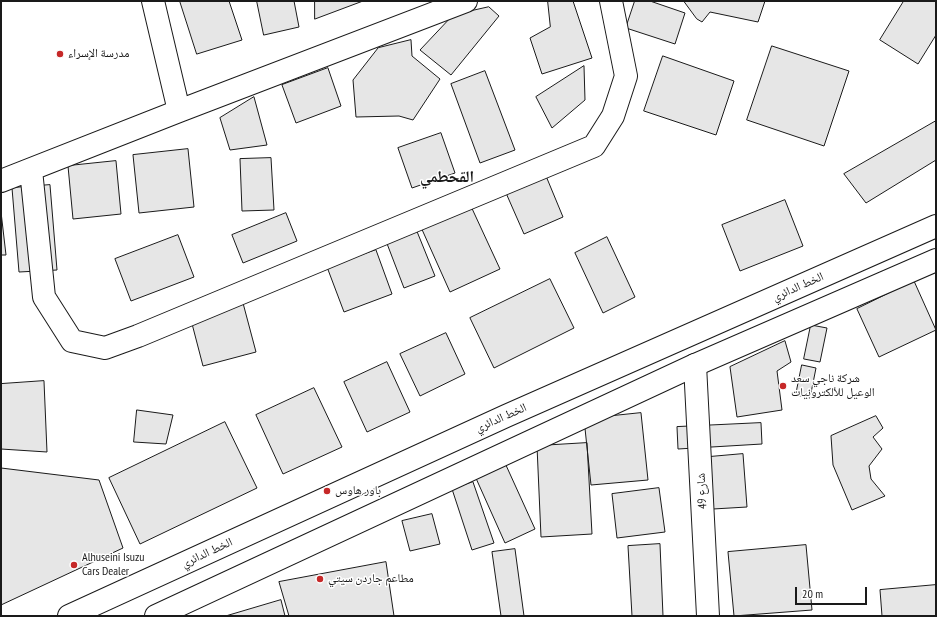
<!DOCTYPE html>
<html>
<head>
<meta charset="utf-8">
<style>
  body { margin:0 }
  #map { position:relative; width:937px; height:617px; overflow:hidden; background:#fff; font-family:"PT Sans Narrow",sans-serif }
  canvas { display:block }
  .frame { position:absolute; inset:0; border:2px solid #1a1a1a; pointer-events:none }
  .scale { position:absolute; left:795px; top:587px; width:72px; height:18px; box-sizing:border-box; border:2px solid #1a1a1a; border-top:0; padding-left:5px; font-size:12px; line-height:14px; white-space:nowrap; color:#1a1a1a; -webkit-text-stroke:3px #fff; paint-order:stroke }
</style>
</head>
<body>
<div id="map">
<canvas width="937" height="617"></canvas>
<div class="frame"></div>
<div class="scale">20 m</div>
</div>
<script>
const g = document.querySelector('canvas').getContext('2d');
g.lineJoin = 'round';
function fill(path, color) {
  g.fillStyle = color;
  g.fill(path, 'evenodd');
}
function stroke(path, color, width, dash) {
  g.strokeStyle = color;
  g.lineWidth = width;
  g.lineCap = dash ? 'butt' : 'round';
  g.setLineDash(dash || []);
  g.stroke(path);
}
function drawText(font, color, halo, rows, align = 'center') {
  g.font = font + ' "PT Sans Narrow","Noto Naskh Arabic",sans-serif';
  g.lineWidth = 3;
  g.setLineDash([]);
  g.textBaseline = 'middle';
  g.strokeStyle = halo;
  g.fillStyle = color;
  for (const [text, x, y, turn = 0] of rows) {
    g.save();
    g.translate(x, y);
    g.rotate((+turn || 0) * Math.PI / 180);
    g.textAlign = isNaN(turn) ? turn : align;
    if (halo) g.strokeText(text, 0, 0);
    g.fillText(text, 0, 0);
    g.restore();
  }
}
const building = new Path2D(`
  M 180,1 L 229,1 L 242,40 L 197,54 Z
  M 257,1 L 294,1 L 299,27 L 264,35 Z
  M 315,1 L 363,1 L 315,19 Z
  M 548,1 L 573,1 L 592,58 L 542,74 L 530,38 L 550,27 Z
  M 635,1 L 650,1 L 685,13 L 675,44 L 626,28 Z
  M 684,1 L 765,1 L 758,22 L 710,12 L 702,22 L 697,19 Z
  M 904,1 L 936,1 L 936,35 L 918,64 L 880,40 Z
  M 489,7 L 499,16 L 451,75 L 420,50 L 453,15 Z
  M 411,40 L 412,56 L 440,79 L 413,120 L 399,116 L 356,117 L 353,80 L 378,48 Z
  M 772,46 L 849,71 L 824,146 L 747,120 Z
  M 663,56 L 734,81 L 716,135 L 644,111 Z
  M 584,66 L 585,100 L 552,128 L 536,97 Z
  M 328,68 L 341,106 L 296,123 L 282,85 Z
  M 485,71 L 515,150 L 480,163 L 451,84 Z
  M 254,97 L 267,145 L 230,150 L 220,118 Z
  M 936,121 L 936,160 L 866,203 L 844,174 Z
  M 441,133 L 455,173 L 412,188 L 398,148 Z
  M 188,149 L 194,207 L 139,213 L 133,155 Z
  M 271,158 L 274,210 L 242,211 L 240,159 Z
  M 116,161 L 121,214 L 73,219 L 68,166 Z
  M 546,176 L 563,217 L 524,234 L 506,193 Z
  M 50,185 L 57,270 L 19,272 L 12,188 Z
  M 785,200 L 803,246 L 740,271 L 722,225 Z
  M 469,202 L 500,269 L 450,292 L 420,225 Z
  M 1,212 L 6,255 L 1,255 Z
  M 286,213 L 297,241 L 243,263 L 232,235 Z
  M 416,229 L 435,276 L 404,288 L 386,241 Z
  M 178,235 L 194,277 L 131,301 L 115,259 Z
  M 607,237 L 635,297 L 603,313 L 575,253 Z
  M 376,250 L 392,294 L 344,312 L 327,267 Z
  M 550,279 L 574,328 L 494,368 L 470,318 Z
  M 914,281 L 936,330 L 879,357 L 857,309 Z
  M 243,303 L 256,352 L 203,366 L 190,316 Z
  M 811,325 L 827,328 L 820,362 L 804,359 Z
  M 446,333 L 465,374 L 420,396 L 400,354 Z
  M 785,341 L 791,362 L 777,371 L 782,410 L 737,417 L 730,367 Z
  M 387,362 L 410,412 L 367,432 L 344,382 Z
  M 802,365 L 816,368 L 810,398 L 796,395 Z
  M 44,381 L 47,452 L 1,449 L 1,384 Z
  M 314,388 L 342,447 L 283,474 L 256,415 Z
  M 137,410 L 173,415 L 166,444 L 134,442 Z
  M 641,413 L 648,480 L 591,485 L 584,419 Z
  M 876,416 L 883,428 L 873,437 L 882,449 L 869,466 L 871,479 L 885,496 L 852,510 L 833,465 L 831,436 Z
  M 225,422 L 257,488 L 140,544 L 109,478 Z
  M 761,423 L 762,444 L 678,449 L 677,427 Z
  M 587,443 L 592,534 L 541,537 L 537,446 Z
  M 743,454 L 747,507 L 713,509 L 709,457 Z
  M 505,463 L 535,529 L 505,543 L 475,476 Z
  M 1,468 L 99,480 L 123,548 L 1,605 Z
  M 473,482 L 494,543 L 472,550 L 452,489 Z
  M 659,488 L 665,532 L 617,538 L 612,494 Z
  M 432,514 L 440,544 L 410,551 L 402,521 Z
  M 660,544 L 663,616 L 632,616 L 628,546 Z
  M 806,545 L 812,610 L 734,616 L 728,552 Z
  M 515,549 L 524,616 L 501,616 L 492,552 Z
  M 386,562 L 394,616 L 289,616 L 279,582 Z
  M 936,585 L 936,616 L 882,616 L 880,590 Z
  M 281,600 L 285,616 L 226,616 Z`);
fill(building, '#e6e6e6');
stroke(building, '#1a1a1a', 1);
const minor = new Path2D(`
  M 153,1 L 179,111
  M 31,170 L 44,297 L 72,341 L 105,348 L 138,336 L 594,146 L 613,116 L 626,76 L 611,1
  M 1,181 L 179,111 L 466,1
  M 695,365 L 708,616`);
const secondary = new Path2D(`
  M 69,616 L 506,416 L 936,226
  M 156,616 L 695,365 L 936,260`);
stroke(minor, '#1a1a1a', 24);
stroke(secondary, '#1a1a1a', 24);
stroke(minor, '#fff', 22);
stroke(secondary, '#fff', 22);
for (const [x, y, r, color] of [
  [60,54,4,"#c62828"],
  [783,386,4,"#c62828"],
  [327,491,4,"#c62828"],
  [74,565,4,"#c62828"],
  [320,579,4,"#c62828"]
]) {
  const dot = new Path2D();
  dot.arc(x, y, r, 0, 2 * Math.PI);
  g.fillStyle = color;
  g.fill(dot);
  stroke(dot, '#fff', 1.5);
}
drawText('12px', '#1a1a1a', '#fff', [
  ["مدرسة الإسراء",68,54],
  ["شركة ناجي سعد",791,379],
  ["الوعيل للألكترونيات",791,393],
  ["باور هاوس",335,491],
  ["Alhuseini Isuzu",82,558],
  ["Cars Dealer",82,572],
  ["مطاعم جاردن سيتي",328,579]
], 'left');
drawText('12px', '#1a1a1a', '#fff', [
  ["الخط الدائري",798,287,-24],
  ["الخط الدائري",501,418,-24],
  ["شارع 49",702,491,-93],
  ["الخط الدائري",207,553,-25]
]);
drawText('bold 16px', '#1a1a1a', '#fff', [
  ["القحطمي",447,177]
]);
</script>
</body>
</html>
